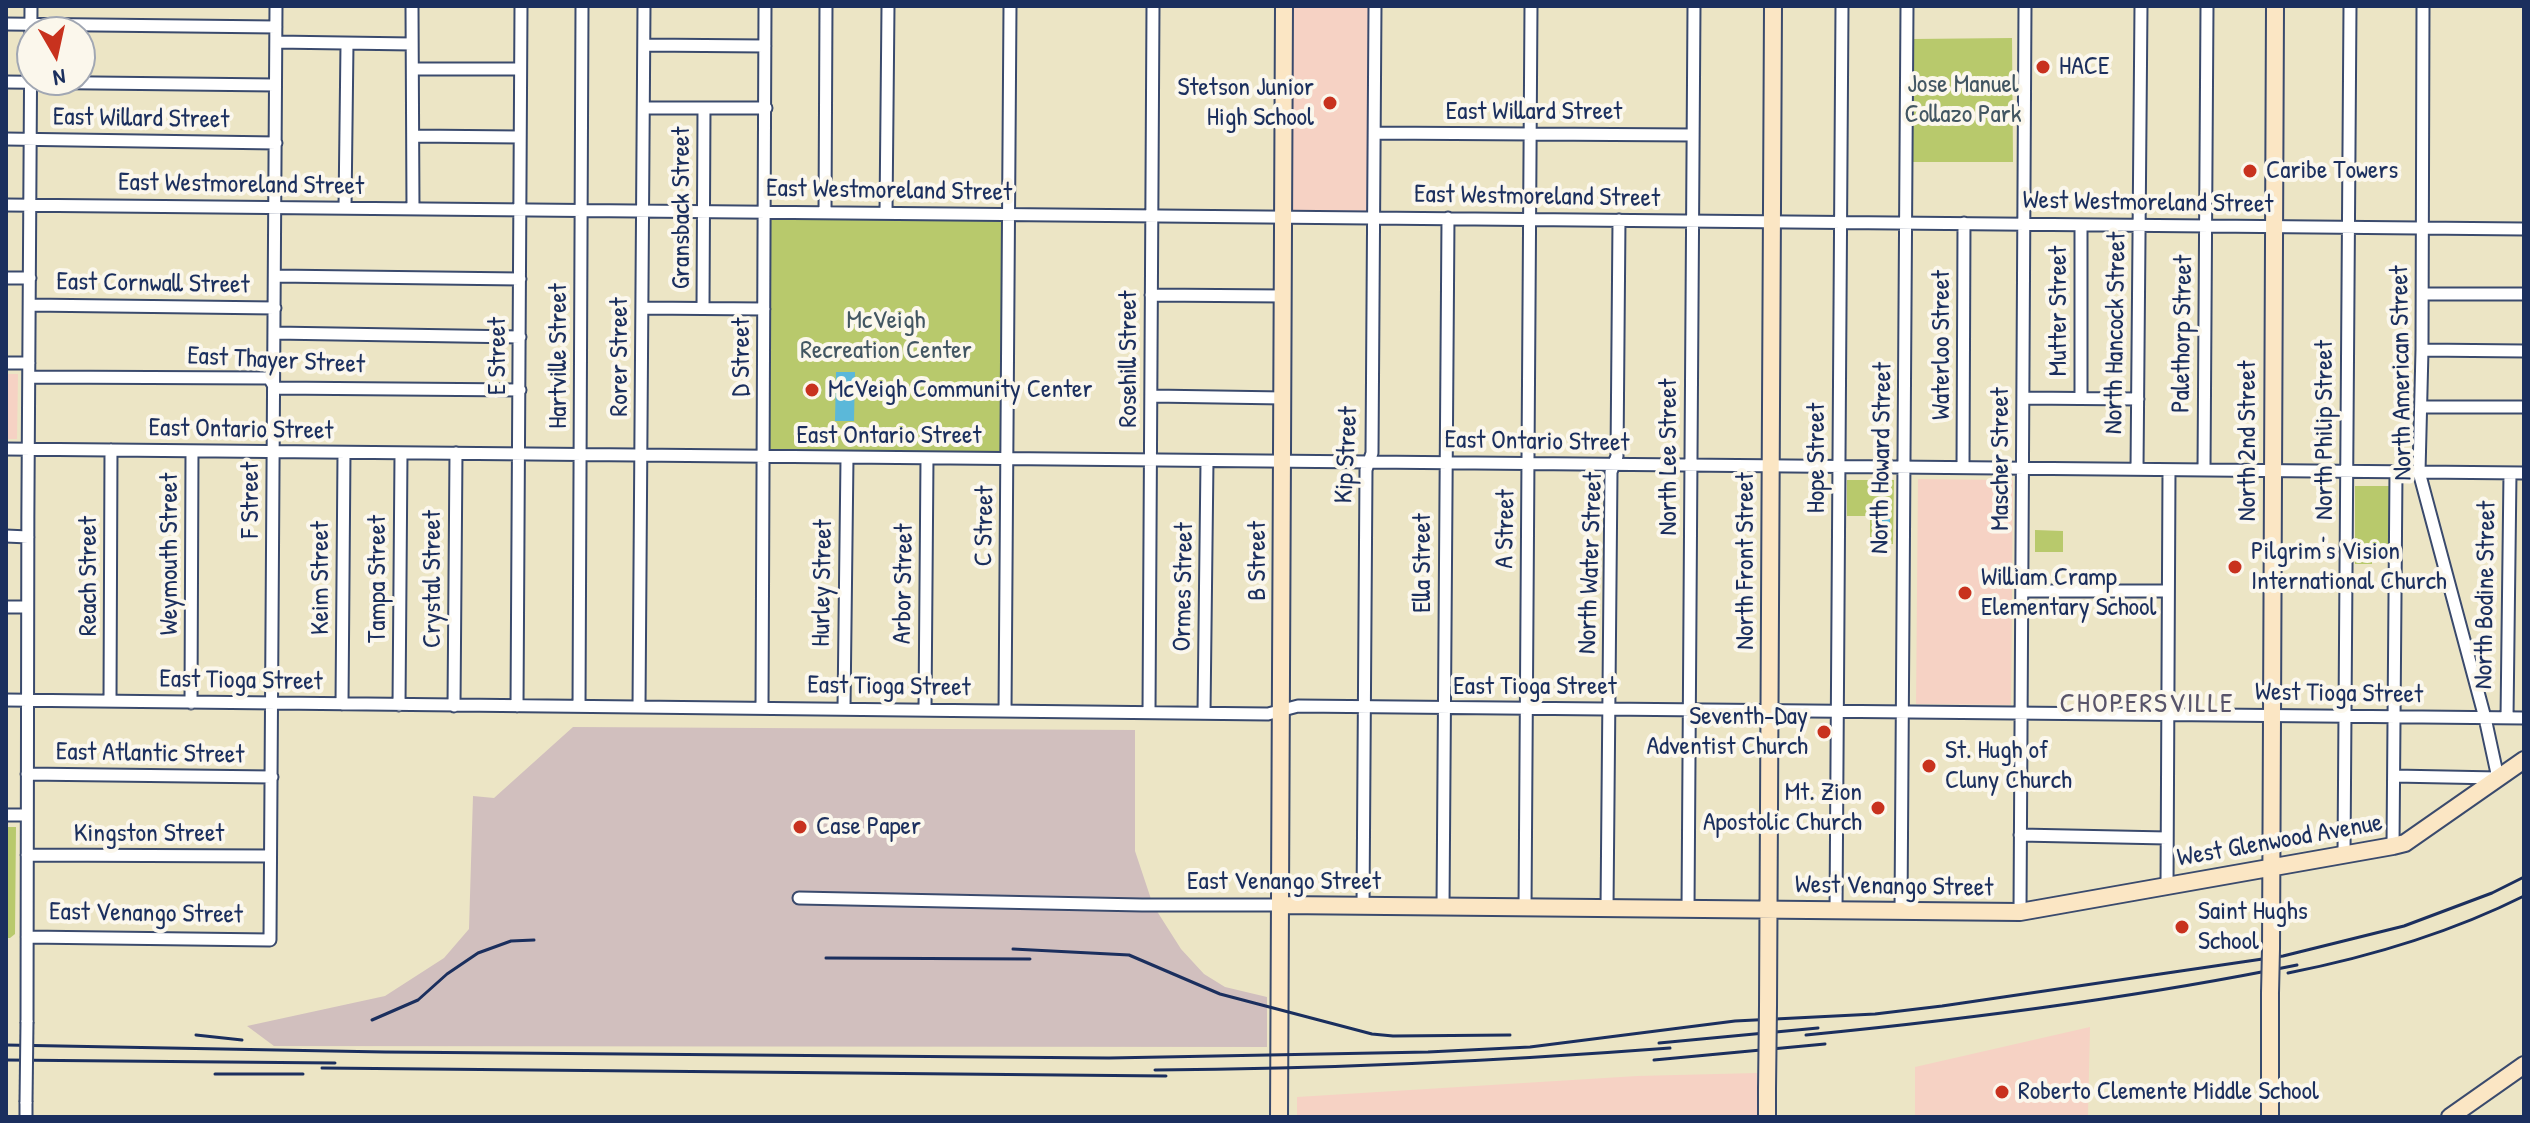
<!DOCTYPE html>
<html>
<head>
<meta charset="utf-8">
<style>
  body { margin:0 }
  #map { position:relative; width:2530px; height:1123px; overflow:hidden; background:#ece5c5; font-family:"Patrick Hand",sans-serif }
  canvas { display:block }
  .frame { position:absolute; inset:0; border:8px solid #1b2f5e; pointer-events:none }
  .north { position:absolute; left:16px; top:16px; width:80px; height:80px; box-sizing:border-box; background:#fbf7ec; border:2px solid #a1a7b3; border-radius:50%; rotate:171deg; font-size:22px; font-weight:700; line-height:32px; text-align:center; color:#1b2f5e }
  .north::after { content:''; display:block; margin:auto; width:28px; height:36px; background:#c8321e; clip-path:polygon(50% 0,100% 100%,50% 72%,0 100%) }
</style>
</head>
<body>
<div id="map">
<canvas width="2530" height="1123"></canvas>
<div class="frame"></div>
<div class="north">N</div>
</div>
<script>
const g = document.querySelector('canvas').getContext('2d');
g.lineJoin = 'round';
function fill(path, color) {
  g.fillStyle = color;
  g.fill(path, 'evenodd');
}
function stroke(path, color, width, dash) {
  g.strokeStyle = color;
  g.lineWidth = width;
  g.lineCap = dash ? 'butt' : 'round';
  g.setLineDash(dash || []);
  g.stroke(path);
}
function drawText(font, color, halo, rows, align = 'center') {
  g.font = font + ' "Patrick Hand",sans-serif';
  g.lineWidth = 8;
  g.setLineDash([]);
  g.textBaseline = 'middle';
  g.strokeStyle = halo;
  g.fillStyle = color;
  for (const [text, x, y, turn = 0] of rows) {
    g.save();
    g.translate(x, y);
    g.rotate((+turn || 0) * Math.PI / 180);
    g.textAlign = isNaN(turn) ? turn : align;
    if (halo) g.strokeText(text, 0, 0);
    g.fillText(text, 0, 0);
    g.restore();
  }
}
fill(new Path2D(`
  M 1284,6 L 1375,6 L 1374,217 L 1285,216 Z
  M 6,374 L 18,374 L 17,439 L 6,439 Z
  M 1918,479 L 2013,480 L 2011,705 L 1916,704 Z
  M 2090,1027 L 2088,1117 L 1915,1117 L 1915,1067 Z
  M 1757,1073 L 1757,1117 L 1297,1117 L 1297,1097 L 1637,1076 Z`), '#f6d2c4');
fill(new Path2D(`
  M 573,727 L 1135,730 L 1135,851 L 1153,905 L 1181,949 L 1204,974 L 1225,987 L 1267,997 L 1267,1047 L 274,1046 L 247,1026 L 385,996 L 444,958 L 469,929 L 473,796 L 494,798 Z`), '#d1bfbe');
fill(new Path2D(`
  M 2012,38 L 2013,162 L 1913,162 L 1913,39 Z
  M 765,212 L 1009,214 L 1007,459 L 763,457 Z
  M 1847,480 L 1894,480 L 1893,544 L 1870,544 L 1870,516 L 1847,516 Z
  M 2355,486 L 2390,486 L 2390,556 L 2372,556 L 2372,564 L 2355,564 Z
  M 2035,530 L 2063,531 L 2063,552 L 2035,552 Z
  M 6,827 L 16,827 L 15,934 L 10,938 L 6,938 Z`), '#b8c96c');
fill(new Path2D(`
  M 836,372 L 855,372 L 854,421 L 835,421 Z
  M 1890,507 L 1890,539 L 1874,539 L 1873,508 Z`), '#5bb8d9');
const street = new Path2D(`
  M 412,6 L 413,209
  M 6,24 L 276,27
  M 276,42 L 412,44
  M 644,45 L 765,46
  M 413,69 L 520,69
  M 6,82 L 275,85
  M 644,108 L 766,108
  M 1375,133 L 1693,135
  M 413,136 L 520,137
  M 6,139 L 276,143
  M 6,205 L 2524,229
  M 345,208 L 347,44
  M 825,212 L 826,6
  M 886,213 L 888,6
  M 275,276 L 520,279
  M 6,278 L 30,278
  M 2423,294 L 2524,294
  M 1151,295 L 1284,296
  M 30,305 L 275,308
  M 642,308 L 764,309
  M 703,308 L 704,108
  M 275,333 L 520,337
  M 2422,350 L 2524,351
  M 6,363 L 29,363
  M 30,377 L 269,378 L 275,388 L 520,390
  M 1152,396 L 1284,398
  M 2023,398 L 2138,399
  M 2081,398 L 2081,225
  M 2422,407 L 2524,407
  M 6,449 L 2524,473
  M 1963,467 L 1964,223
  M 2137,469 L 2141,6
  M 2204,470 L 2207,6
  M 6,536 L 28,537
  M 2023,591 L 2168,591
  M 6,607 L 26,607
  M 6,700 L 1268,714 L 1298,706 L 2524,718
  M 110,701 L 111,450
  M 191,703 L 192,452
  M 342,704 L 344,453
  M 399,705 L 401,454
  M 454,706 L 456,453
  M 517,706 L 521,6
  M 579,706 L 582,6
  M 639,707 L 644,6
  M 762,708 L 765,6
  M 844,708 L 847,458
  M 925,709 L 927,458
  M 1005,711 L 1010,6
  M 1149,712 L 1153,6
  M 1204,713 L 1207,461
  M 2507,718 L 2510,473
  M 27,774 L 272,777
  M 2394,776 L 2498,778 L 2485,718 L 2419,472 L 2422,350 L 2423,6
  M 6,815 L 27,815
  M 2020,835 L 2167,838
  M 2393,846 L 2396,472
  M 2344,854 L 2350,6
  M 27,855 L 270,856
  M 2167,885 L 2169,470
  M 799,898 L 1142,905 L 1281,905
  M 1363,906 L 1366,470 L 1372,453 L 1375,6
  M 1443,907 L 1448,218
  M 1525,908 L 1531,6
  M 1607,908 L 1611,472 L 1617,456 L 1619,220
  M 1688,909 L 1694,6
  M 1836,910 L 1842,6
  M 1901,911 L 1907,6
  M 2020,912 L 2025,6
  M 27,937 L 270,940 L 276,6
  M 27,1022 C 26,683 29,345 31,6
  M 26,1117 L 26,1102`);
const secondary = new Path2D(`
  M 1281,905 L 2020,912 L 2393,846 L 2405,843 L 2524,760
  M 2271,949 L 2275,6
  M 1768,1006 L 1773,6
  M 1279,1117 L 1284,6
  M 1767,1117 L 1767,1089
  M 2270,1117 L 2270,993
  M 2450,1117 L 2524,1065`);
stroke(street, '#3a4a6d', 15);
stroke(secondary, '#3a4a6d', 20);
stroke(street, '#fff', 11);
stroke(secondary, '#fbe6c4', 16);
stroke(new Path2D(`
  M 1013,949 L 1129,955 L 1220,994 L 1372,1034 L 1393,1036 L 1510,1035
  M 826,958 L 1030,959
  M 2288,973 C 2369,957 2450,933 2524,896
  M 372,1020 L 418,1000 L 447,974 L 478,953 L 511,941 L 534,940
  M 196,1035 L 242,1040
  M 1806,1035 C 1970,1019 2135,998 2297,965
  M 1659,1043 L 1818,1028
  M 6,1045 L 385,1052 L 1109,1058 L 1428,1052 L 1530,1047 L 1735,1021 L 1875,1014 L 1942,1006 L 2283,956 L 2404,926 L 2492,893 L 2524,877
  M 6,1060 L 335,1063
  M 1654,1060 L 1825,1044
  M 322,1068 L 1166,1076
  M 1155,1070 C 1327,1069 1499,1061 1670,1048
  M 215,1074 L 303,1074`), '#1b2f5e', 3);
const streetBridge = new Path2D(`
  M 26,1102 L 27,1022`);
const secondaryBridge = new Path2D(`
  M 2270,993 L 2271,949
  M 1767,1089 L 1768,1006`);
stroke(streetBridge, '#3a4a6d', 15, []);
stroke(secondaryBridge, '#3a4a6d', 20, []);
stroke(streetBridge, '#fff', 11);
stroke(secondaryBridge, '#fbe6c4', 16);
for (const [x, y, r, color] of [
  [2043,67,8,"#c8321e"],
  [1330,103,8,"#c8321e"],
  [2250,171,8,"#c8321e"],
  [812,390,8,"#c8321e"],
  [2235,567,8,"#c8321e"],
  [1965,593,8,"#c8321e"],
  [1824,732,8,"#c8321e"],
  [1929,766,8,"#c8321e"],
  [1878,808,8,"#c8321e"],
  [800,827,8,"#c8321e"],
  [2182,927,8,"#c8321e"],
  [2002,1092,8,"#c8321e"]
]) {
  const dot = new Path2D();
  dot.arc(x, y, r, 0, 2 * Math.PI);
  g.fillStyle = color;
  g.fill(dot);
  stroke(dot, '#fbf7ec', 3);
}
drawText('26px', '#1b2f5e', '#fbf7ec', [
  ["HACE",2059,67],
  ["Stetson Junior",1314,88,"right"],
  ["High School",1314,118,"right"],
  ["Caribe Towers",2266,171],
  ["McVeigh Community Center",828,390],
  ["Pilgrim's Vision",2251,552],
  ["International Church",2251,582],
  ["William Cramp",1981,578],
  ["Elementary School",1981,608],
  ["Seventh-Day",1808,717,"right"],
  ["Adventist Church",1808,747,"right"],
  ["St. Hugh of",1945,751],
  ["Cluny Church",1945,781],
  ["Mt. Zion",1862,793,"right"],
  ["Apostolic Church",1862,823,"right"],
  ["Case Paper",816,827],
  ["Saint Hughs",2198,912],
  ["School",2198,942],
  ["Roberto Clemente Middle School",2018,1092]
], 'left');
drawText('26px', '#425662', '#fbf7ec', [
  ["Jose Manuel",1963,85],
  ["Collazo Park",1963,115],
  ["McVeigh",886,321],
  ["Recreation Center",886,351]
]);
drawText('26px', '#1b2f5e', '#fbf7ec', [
  ["East Willard Street",1534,112],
  ["East Willard Street",141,119,1],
  ["East Westmoreland Street",241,185,1],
  ["East Westmoreland Street",889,191,1],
  ["East Westmoreland Street",1537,197,1],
  ["West Westmoreland Street",2148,203,1],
  ["Gransback Street",682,208,-90],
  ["East Cornwall Street",153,284,1],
  ["Mutter Street",2059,311,-90],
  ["North Hancock Street",2116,333,-89],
  ["Palethorp Street",2183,334,-89],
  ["Waterloo Street",1942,345,-90],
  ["E Street",498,356,-90],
  ["Hartville Street",559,356,-90],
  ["Rorer Street",620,357,-90],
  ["D Street",742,357,-90],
  ["Rosehill Street",1129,359,-90],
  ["East Thayer Street",276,361,3],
  ["North American Street",2402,373,-91],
  ["East Ontario Street",241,430,1],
  ["North Philip Street",2325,430,-90],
  ["East Ontario Street",889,436],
  ["North 2nd Street",2248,441,-90],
  ["East Ontario Street",1537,442,1],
  ["Kip Street",1347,455,-87],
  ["North Lee Street",1669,457,-90],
  ["Hope Street",1817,458,-90],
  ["North Howard Street",1882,458,-89],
  ["Mascher Street",2001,459,-90],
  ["F Street",251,500,-90],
  ["C Street",985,526,-89],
  ["A Street",1506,529,-89],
  ["Weymouth Street",170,554,-90],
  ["B Street",1258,561,-90],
  ["North Front Street",1746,561,-90],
  ["Ella Street",1423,563,-90],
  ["North Water Street",1591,563,-88],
  ["Reach Street",89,576,-90],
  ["Keim Street",321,578,-90],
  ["Tampa Street",378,579,-90],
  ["Crystal Street",433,579,-90],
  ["Hurley Street",823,583,-89],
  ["Arbor Street",904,584,-89],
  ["Ormes Street",1184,587,-89],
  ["North Bodine Street",2486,595,-89],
  ["East Tioga Street",241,681,1],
  ["East Tioga Street",889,687,1],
  ["East Tioga Street",1535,687],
  ["West Tioga Street",2339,694,1],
  ["East Atlantic Street",150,754,1],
  ["Kingston Street",149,834],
  ["West Glenwood Avenue",2280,841,-10],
  ["East Venango Street",1284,882],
  ["West Venango Street",1894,887,1],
  ["East Venango Street",146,914,1]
]);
g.letterSpacing = '2px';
drawText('28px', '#58546a', '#fbf7ec', [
  ["CHOPERSVILLE",2147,705]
]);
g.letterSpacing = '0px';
</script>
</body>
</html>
